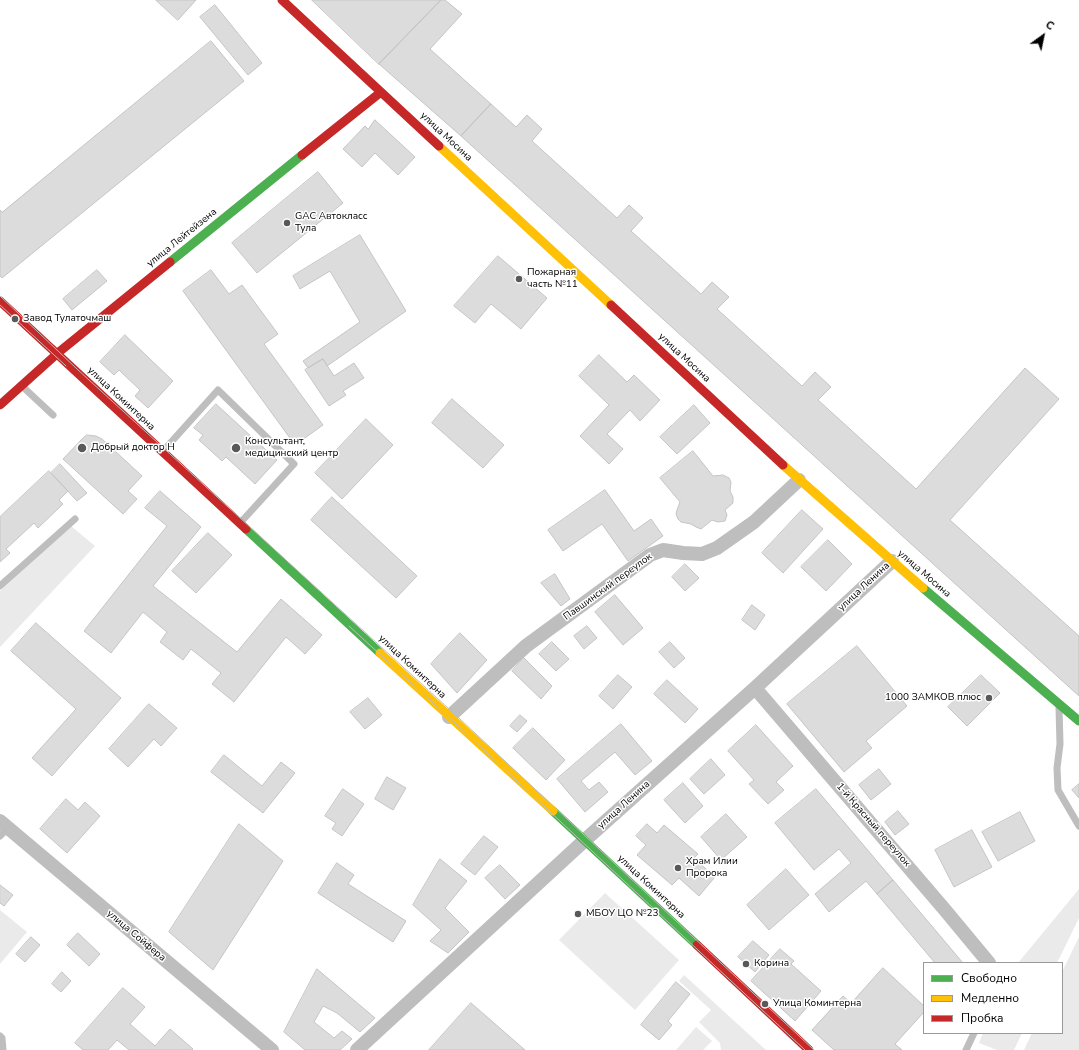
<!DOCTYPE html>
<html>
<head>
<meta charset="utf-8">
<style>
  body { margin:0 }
  #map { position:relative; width:1079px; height:1050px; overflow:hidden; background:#fff; font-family:"Nunito Sans",sans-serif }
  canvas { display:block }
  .legend { position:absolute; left:923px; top:962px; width:140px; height:72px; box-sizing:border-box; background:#fff; border:1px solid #999; margin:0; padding:5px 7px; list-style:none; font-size:12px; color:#000 }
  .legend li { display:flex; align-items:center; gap:8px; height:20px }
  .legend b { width:20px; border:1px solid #999 }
  .north { position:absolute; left:1023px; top:16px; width:40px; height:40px; -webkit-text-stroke:3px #fff; paint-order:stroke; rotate:33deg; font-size:11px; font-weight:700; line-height:16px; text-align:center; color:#000 }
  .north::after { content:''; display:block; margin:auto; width:14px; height:18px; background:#000; clip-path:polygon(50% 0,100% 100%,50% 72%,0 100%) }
</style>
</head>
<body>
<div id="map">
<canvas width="1079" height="1050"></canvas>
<ul class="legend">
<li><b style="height:5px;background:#4caf50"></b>Свободно</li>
<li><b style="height:5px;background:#ffc107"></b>Медленно</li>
<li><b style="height:5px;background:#c62828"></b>Пробка</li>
</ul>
<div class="north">С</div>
</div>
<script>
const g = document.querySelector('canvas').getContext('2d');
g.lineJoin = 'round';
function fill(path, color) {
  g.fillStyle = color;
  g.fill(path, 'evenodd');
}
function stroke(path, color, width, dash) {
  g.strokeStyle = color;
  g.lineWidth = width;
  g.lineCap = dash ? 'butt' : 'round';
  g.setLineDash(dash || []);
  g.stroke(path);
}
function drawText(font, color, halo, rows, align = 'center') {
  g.font = font + ' "Nunito Sans",sans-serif';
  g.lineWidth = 3;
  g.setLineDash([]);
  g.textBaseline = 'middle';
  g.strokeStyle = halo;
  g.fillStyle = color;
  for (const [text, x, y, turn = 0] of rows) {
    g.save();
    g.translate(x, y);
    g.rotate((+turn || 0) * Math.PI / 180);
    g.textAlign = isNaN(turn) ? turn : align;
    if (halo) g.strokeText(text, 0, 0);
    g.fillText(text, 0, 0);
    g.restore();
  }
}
fill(new Path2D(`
  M 71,526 L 95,546 L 0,647 L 0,591 Z
  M 1079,889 L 1079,918 L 1057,963 L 1018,963 Z
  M 605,893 L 679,960 L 635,1010 L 559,940 Z
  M 0,910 L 27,932 L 0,964 Z
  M 1079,937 L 1079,1050 L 1024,1050 L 1032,1033 L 1062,1033 L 1062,972 Z
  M 684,975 L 766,1050 L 721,1050 L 720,1043 L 699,1022 L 711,1010 L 679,981 Z
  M 696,1027 L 712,1041 L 703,1050 L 676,1050 Z
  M 983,1033 L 1022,1033 L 1014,1050 L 997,1050 L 979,1043 Z`), '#eaeaea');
const building = new Path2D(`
  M 156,0 L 196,0 L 178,20 Z
  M 312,0 L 441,0 L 379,64 Z
  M 441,0 L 445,0 L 462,14 L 430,49 L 491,104 L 461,136 L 379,64 Z
  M 215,5 L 262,63 L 248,75 L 200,17 Z
  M 211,41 L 244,81 L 2,278 L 0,276 L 0,210 L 2,212 Z
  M 491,104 L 516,127 L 527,115 L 542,129 L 532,141 L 617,218 L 629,205 L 643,218 L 631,231 L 701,294 L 712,282 L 729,297 L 717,309 L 802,386 L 815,372 L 831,387 L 818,400 L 916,489 L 1025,368 L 1059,399 L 950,520 L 1079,636 L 1079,696 L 461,136 Z
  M 375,120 L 415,157 L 398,175 L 375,153 L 362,167 L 343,149 L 365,126 L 368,129 Z
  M 318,172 L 343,203 L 257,273 L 232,243 Z
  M 360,235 L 406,311 L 327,366 L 323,359 L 308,368 L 303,361 L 360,322 L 330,271 L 300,289 L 293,276 Z
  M 498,256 L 547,298 L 521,329 L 491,304 L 475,323 L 454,306 Z
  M 97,270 L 107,281 L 72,310 L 63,299 Z
  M 211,270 L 229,294 L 242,285 L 278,334 L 264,344 L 323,425 L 295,445 L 183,291 Z
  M 125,335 L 173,381 L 148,408 L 135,396 L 140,390 L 119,370 L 114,375 L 100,362 Z
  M 599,355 L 627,382 L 634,375 L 660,400 L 640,421 L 630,410 L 607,434 L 623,449 L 609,464 L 580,436 L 609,405 L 579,376 Z
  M 323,359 L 334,376 L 354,363 L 364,378 L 343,391 L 346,395 L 329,406 L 305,370 Z
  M 452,399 L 504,445 L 483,468 L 432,423 Z
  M 216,404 L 277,460 L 255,484 L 226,457 L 222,461 L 199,440 L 203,435 L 194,428 Z
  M 694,405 L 710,423 L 677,454 L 660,437 Z
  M 366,419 L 393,445 L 342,499 L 315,473 Z
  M 87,435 L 96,436 L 102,439 L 142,476 L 128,491 L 137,499 L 123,514 L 63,459 L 82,439 Z
  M 693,451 L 713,476 L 723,475 L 729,478 L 731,482 L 730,491 L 733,497 L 733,503 L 725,510 L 727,515 L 725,521 L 718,522 L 712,520 L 701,529 L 696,527 L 691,524 L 681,522 L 678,519 L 676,514 L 677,510 L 680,502 L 660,478 Z
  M 60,464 L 87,493 L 77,501 L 51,473 Z
  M 49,471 L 68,491 L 59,500 L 63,504 L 38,528 L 34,523 L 6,549 L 10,553 L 0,562 L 0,517 Z
  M 605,490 L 634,531 L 651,519 L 663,536 L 628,561 L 602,524 L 563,551 L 548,530 Z
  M 160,491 L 201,527 L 153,586 L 237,652 L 281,599 L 322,635 L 305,654 L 286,637 L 234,702 L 212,684 L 221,673 L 191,649 L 183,660 L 160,642 L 167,632 L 143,612 L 111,653 L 84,631 L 167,526 L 145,508 Z
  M 332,497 L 417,576 L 396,598 L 311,520 Z
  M 802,510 L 823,529 L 783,573 L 762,553 Z
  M 208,533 L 232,555 L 196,593 L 172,571 Z
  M 828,540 L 852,564 L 826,591 L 801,567 Z
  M 685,564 L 699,578 L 685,591 L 672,577 Z
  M 555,574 L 570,599 L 561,606 L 541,583 Z
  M 615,595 L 643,628 L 623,645 L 595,612 Z
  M 752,605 L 765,615 L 755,630 L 742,620 Z
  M 36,623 L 121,698 L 52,776 L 32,758 L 76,709 L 11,651 Z
  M 587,626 L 597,638 L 584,649 L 574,636 Z
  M 460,633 L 487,660 L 457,693 L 431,664 Z
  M 552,642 L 569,659 L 556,671 L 539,654 Z
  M 670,642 L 685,658 L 674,668 L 659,652 Z
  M 857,646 L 907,706 L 866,741 L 872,748 L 844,772 L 787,704 Z
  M 524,658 L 552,686 L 541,699 L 512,671 Z
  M 618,675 L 632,687 L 613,709 L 599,696 Z
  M 981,675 L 1000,693 L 967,726 L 948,707 Z
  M 667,680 L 698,709 L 685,723 L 654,694 Z
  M 368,698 L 382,715 L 365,729 L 350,712 Z
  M 149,704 L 177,728 L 161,746 L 154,739 L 128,767 L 109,749 Z
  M 520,715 L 527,721 L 517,732 L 510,726 Z
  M 621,724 L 652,761 L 635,775 L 615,752 L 581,781 L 589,790 L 599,782 L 608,792 L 585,812 L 557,779 Z
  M 756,725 L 793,766 L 776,782 L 784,790 L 768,804 L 749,784 L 754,780 L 728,751 Z
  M 533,728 L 565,760 L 546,780 L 513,748 Z
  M 224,755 L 262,786 L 281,762 L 295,773 L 263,813 L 211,772 Z
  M 711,759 L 725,775 L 704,794 L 690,779 Z
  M 879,769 L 891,784 L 871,800 L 859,785 Z
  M 387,777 L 406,788 L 393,810 L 375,799 Z
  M 683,783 L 703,806 L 685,823 L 664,800 Z
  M 1079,784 L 1079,798 L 1072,790 Z
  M 343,789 L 364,804 L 342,836 L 332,829 L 336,823 L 325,816 Z
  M 816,789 L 893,880 L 877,894 L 866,881 L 829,912 L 815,894 L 851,863 L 839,849 L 814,870 L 775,823 Z
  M 66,799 L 78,810 L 85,802 L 100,816 L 67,853 L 40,829 Z
  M 898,811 L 909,824 L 895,835 L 885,822 Z
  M 1020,812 L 1035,841 L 998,861 L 982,832 Z
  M 726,814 L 747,837 L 721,860 L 701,837 Z
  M 239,824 L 283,861 L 213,970 L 169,932 Z
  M 647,824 L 657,833 L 664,825 L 698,854 L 694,858 L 715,877 L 699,896 L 679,878 L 672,885 L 637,855 L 646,845 L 636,836 Z
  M 972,830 L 992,867 L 954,887 L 935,850 Z
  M 484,836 L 498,847 L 475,875 L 461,864 Z
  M 440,859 L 467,881 L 445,908 L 469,932 L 448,953 L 430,941 L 441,930 L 413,905 Z
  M 337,863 L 354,875 L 348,884 L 406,921 L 393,942 L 318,893 Z
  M 500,865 L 520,885 L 505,899 L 485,878 Z
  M 786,869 L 809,895 L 769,930 L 747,905 Z
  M 893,880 L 963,963 L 935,963 L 877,894 Z
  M 0,885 L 13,895 L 4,906 L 0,903 Z
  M 78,933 L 100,954 L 89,966 L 67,945 Z
  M 31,937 L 40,945 L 25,962 L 16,954 Z
  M 753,941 L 769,955 L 755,972 L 738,957 Z
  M 780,949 L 794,961 L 791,964 L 821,991 L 795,1021 L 751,981 Z
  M 883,968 L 924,1006 L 924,1012 L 895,1044 L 902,1050 L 834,1050 L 812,1030 L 843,996 L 851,1003 Z
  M 317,969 L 375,1018 L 360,1032 L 337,1013 L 323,1006 L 314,1022 L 334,1038 L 342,1031 L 352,1039 L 340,1050 L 305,1050 L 284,1032 Z
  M 62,972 L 71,981 L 61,992 L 52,984 Z
  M 676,982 L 690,994 L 668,1021 L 672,1025 L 659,1040 L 641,1025 Z
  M 123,988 L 145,1007 L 130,1024 L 155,1046 L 170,1029 L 193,1049 L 192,1050 L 129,1050 L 117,1040 L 108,1050 L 83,1050 L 75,1043 Z
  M 471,1003 L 525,1050 L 429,1050 Z`);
fill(building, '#dcdcdc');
stroke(building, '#c5c5c5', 1);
stroke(new Path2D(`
  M 23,387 L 53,415
  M 164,450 L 218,390 L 294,464 L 241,522
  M 0,586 L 75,519
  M 1059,708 L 1060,744 L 1057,768 L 1058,790 L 1079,826
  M 0,836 L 8,828
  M 0,1036 L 2,1038 L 3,1050
  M 966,1050 L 974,1033`), '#bebebe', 7);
stroke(new Path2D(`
  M 755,688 L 945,910 L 989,963
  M 449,717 L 526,646 L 650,555 L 663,550 L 683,553 L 702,554 L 717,548 L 754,522 L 799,480
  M 0,821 L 272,1050
  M 357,1050 L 585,840 L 755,688 L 892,561`), '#bebebe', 14);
stroke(new Path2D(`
  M 170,262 L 302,155
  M 246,529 L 380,653
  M 923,588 L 1079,721
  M 553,811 L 697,945`), '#4caf50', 9);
stroke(new Path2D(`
  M 439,146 L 611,305
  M 783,465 L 923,588
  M 380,653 L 553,811`), '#ffc107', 9);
stroke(new Path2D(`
  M 282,0 L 439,146
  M 302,155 L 381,92
  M 0,301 L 246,529
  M 611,305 L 783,465
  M 0,405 L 59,352 L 170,262
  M 697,945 L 809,1050`), '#c62828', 9);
stroke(new Path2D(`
  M 0,296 L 77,369 L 460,719 L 814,1050
  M 0,305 L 66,366
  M 349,626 L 456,724 L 805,1050`), '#bdbdbd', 1);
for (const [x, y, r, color] of [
  [287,223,4,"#595959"],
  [519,279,4,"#595959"],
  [15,319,4,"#595959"],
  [82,448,5,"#595959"],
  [236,448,5,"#595959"],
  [989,698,4,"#595959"],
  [678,868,4,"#595959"],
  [578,914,4,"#595959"],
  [746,964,4,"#595959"],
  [765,1004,4,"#595959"]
]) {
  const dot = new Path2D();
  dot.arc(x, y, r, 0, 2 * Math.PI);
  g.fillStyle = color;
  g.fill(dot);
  stroke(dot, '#fff', 1.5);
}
drawText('10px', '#000', '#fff', [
  ["улица Мосина",446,137,43],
  ["улица Лейтейзена",182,238,-39],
  ["улица Мосина",684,358,43],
  ["улица Коминтерна",121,399,43],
  ["улица Мосина",924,574,41],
  ["Павшинский переулок",608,587,-36],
  ["улица Ленина",864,587,-43],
  ["улица Коминтерна",412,667,43],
  ["улица Ленина",624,805,-42],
  ["1-й Красный переулок",873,825,49],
  ["улица Коминтерна",651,887,43],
  ["улица Сойфера",136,936,40]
]);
drawText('10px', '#000', '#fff', [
  ["GAC Автокласс",295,217],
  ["Тула",295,229],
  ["Пожарная",527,273],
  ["часть №11",527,285],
  ["Завод Тулаточмаш",23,319],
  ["Консультант,",245,442],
  ["медицинский центр",245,454],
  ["Добрый доктор Н",91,448],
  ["1000 ЗАМКОВ плюс",981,698,"right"],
  ["Храм Илии",686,862],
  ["Пророка",686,874],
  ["МБОУ ЦО №23",586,914],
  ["Корина",754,964],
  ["Улица Коминтерна",773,1004]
], 'left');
</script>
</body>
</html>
